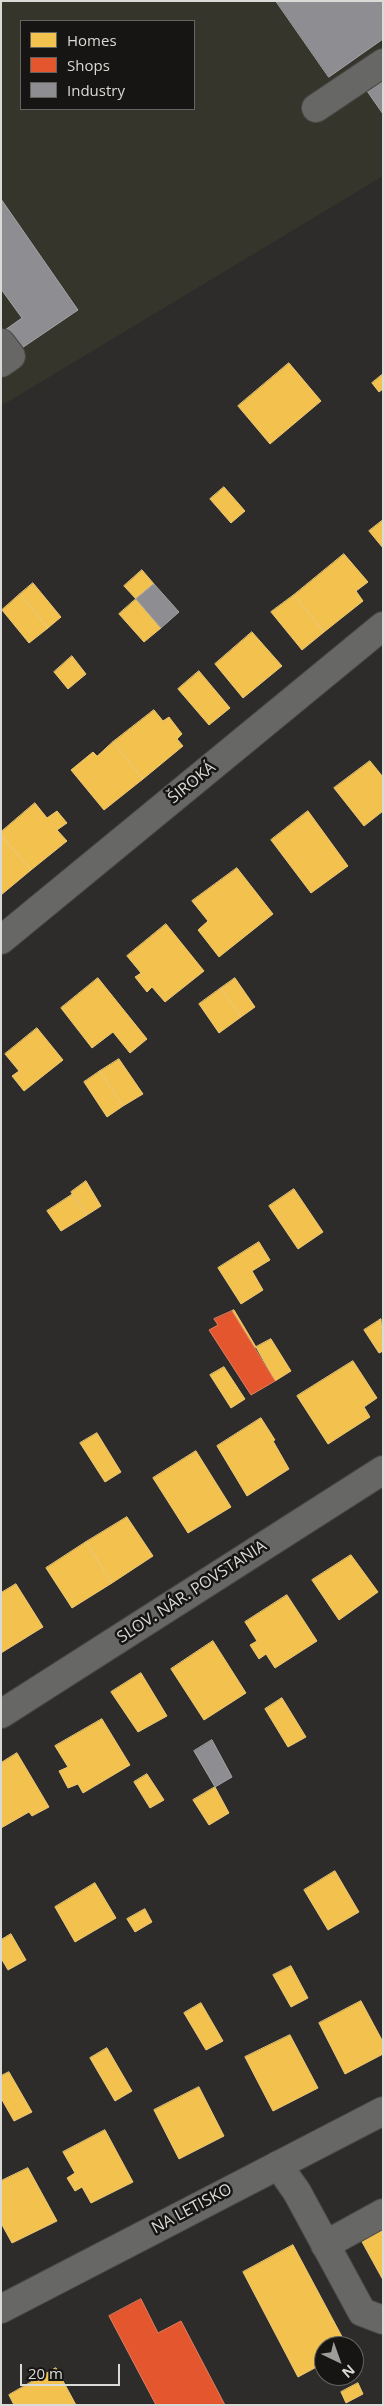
<!DOCTYPE html>
<html>
<head>
<meta charset="utf-8">
<style>
  body { margin:0 }
  #map { position:relative; width:384px; height:2406px; overflow:hidden; background:#2d2c2a; font-family:"Open Sans",sans-serif }
  canvas { display:block }
  .frame { position:absolute; inset:0; border:2px solid #dadad7; pointer-events:none }
  .legend { position:absolute; left:20px; top:20px; width:175px; height:90px; box-sizing:border-box; background:#161513; border:1px solid #646461; margin:0; padding:6px 9px; list-style:none; font-size:15px; color:#dadad7 }
  .legend li { display:flex; align-items:center; gap:10px; height:25px }
  .legend b { width:25px; border:1px solid #646461 }
  .north { position:absolute; left:314px; top:2336px; width:50px; height:50px; box-sizing:border-box; background:#161513; border:1px solid #646461; border-radius:50%; rotate:138deg; font-size:14px; font-weight:700; line-height:20px; text-align:center; color:#dadad7 }
  .north::after { content:''; display:block; margin:auto; width:18px; height:22px; background:#9d9d9a; clip-path:polygon(50% 0,100% 100%,50% 72%,0 100%) }
  .scale { position:absolute; left:20px; top:2364px; width:100px; height:22px; box-sizing:border-box; border:2px solid #dadad7; border-top:0; padding-left:6px; font-size:15px; line-height:18px; white-space:nowrap; color:#dadad7; -webkit-text-stroke:4px #161513; paint-order:stroke }
</style>
</head>
<body>
<div id="map">
<canvas width="384" height="2406"></canvas>
<div class="frame"></div>
<ul class="legend">
<li><b style="height:14px;background:#f2c14e"></b>Homes</li>
<li><b style="height:14px;background:#e4572e"></b>Shops</li>
<li><b style="height:14px;background:#8d8d92"></b>Industry</li>
</ul>
<div class="north">N</div>
<div class="scale">20 m</div>
</div>
<script>
const g = document.querySelector('canvas').getContext('2d');
g.lineJoin = 'round';
function fill(path, color) {
  g.fillStyle = color;
  g.fill(path, 'evenodd');
}
function stroke(path, color, width, dash) {
  g.strokeStyle = color;
  g.lineWidth = width;
  g.lineCap = dash ? 'butt' : 'round';
  g.setLineDash(dash || []);
  g.stroke(path);
}
function drawText(font, color, halo, rows, align = 'center') {
  g.font = font + ' "Open Sans",sans-serif';
  g.lineWidth = 5;
  g.setLineDash([]);
  g.textBaseline = 'middle';
  g.strokeStyle = halo;
  g.fillStyle = color;
  for (const [text, x, y, turn = 0] of rows) {
    g.save();
    g.translate(x, y);
    g.rotate((+turn || 0) * Math.PI / 180);
    g.textAlign = isNaN(turn) ? turn : align;
    if (halo) g.strokeText(text, 0, 0);
    g.fillText(text, 0, 0);
    g.restore();
  }
}
fill(new Path2D(`
  M 1,1 L 383,1 L 383,176 L 1,406 ZM 21,21 L 194,21 L 194,109 L 21,109 Z`), '#36352b');
const homes = new Path2D(`
  M 289,363 L 321,401 L 270,444 L 238,406 Z
  M 383,374 L 383,389 L 379,392 L 372,383 Z
  M 224,487 L 245,511 L 231,523 L 210,499 Z
  M 383,520 L 383,548 L 369,531 Z
  M 344,554 L 368,582 L 356,591 L 363,601 L 324,632 L 294,595 Z
  M 142,570 L 154,584 L 136,599 L 124,586 Z
  M 33,583 L 61,617 L 48,628 L 20,594 Z
  M 20,594 L 48,628 L 29,643 L 2,610 Z
  M 294,595 L 324,632 L 302,650 L 271,612 Z
  M 136,599 L 161,628 L 144,642 L 119,614 Z
  M 252,632 L 282,666 L 243,698 L 215,664 Z
  M 72,656 L 86,674 L 68,689 L 54,672 Z
  M 199,671 L 230,708 L 209,725 L 178,689 Z
  M 154,710 L 163,721 L 169,717 L 182,734 L 177,739 L 183,746 L 143,779 L 113,742 Z
  M 113,742 L 143,779 L 104,810 L 71,770 L 93,752 L 97,756 Z
  M 370,761 L 383,777 L 383,811 L 364,826 L 334,788 Z
  M 35,803 L 47,818 L 57,811 L 67,823 L 57,830 L 67,841 L 31,870 L 1,835 L 1,832 Z
  M 308,811 L 348,866 L 311,893 L 271,840 Z
  M 1,835 L 31,870 L 1,895 Z
  M 237,868 L 273,914 L 219,957 L 198,930 L 208,921 L 192,901 Z
  M 166,924 L 204,971 L 165,1002 L 152,987 L 147,992 L 135,977 L 141,973 L 127,956 Z
  M 98,978 L 147,1039 L 130,1053 L 113,1032 L 92,1048 L 61,1008 Z
  M 235,978 L 255,1007 L 241,1017 L 221,988 Z
  M 221,988 L 241,1017 L 219,1033 L 199,1004 Z
  M 37,1028 L 63,1060 L 24,1091 L 12,1076 L 19,1071 L 5,1054 Z
  M 119,1059 L 143,1094 L 123,1106 L 100,1071 Z
  M 100,1071 L 123,1106 L 107,1117 L 84,1082 Z
  M 86,1181 L 101,1206 L 87,1215 L 71,1192 Z
  M 294,1189 L 323,1232 L 298,1249 L 269,1206 Z
  M 73,1194 L 87,1215 L 61,1231 L 47,1211 Z
  M 259,1242 L 270,1260 L 252,1271 L 263,1290 L 241,1304 L 218,1268 Z
  M 234,1310 L 256,1347 L 254,1348 L 232,1311 Z
  M 381,1319 L 383,1351 L 379,1353 L 364,1330 Z
  M 271,1339 L 291,1371 L 275,1381 L 256,1347 Z
  M 353,1361 L 377,1398 L 364,1407 L 370,1417 L 328,1444 L 297,1396 Z
  M 224,1367 L 245,1399 L 231,1408 L 210,1375 Z
  M 261,1418 L 275,1440 L 273,1441 L 289,1469 L 247,1496 L 217,1446 Z
  M 97,1433 L 121,1472 L 105,1482 L 80,1443 Z
  M 196,1451 L 231,1507 L 188,1533 L 153,1478 Z
  M 127,1517 L 153,1556 L 112,1583 L 86,1542 Z
  M 86,1542 L 112,1583 L 72,1608 L 46,1568 Z
  M 351,1555 L 378,1592 L 339,1620 L 312,1580 Z
  M 16,1584 L 43,1627 L 1,1653 L 1,1593 Z
  M 287,1595 L 317,1641 L 275,1668 L 266,1654 L 259,1659 L 250,1645 L 257,1641 L 245,1622 Z
  M 213,1641 L 246,1693 L 204,1720 L 171,1669 Z
  M 141,1673 L 167,1716 L 138,1732 L 111,1692 Z
  M 282,1698 L 306,1737 L 288,1747 L 265,1709 Z
  M 102,1719 L 130,1765 L 83,1793 L 78,1784 L 68,1788 L 59,1771 L 68,1767 L 55,1746 Z
  M 17,1753 L 49,1807 L 32,1816 L 29,1812 L 1,1828 L 1,1763 Z
  M 147,1774 L 164,1800 L 150,1808 L 134,1782 Z
  M 215,1787 L 229,1813 L 209,1825 L 193,1800 Z
  M 335,1871 L 359,1912 L 328,1930 L 304,1890 Z
  M 95,1883 L 116,1918 L 75,1942 L 55,1907 Z
  M 145,1909 L 152,1922 L 135,1932 L 127,1919 Z
  M 11,1934 L 26,1960 L 8,1970 L 1,1958 L 1,1940 Z
  M 291,1966 L 308,1998 L 291,2007 L 273,1975 Z
  M 361,2001 L 383,2042 L 383,2054 L 345,2074 L 319,2023 Z
  M 201,2003 L 223,2041 L 206,2050 L 184,2013 Z
  M 290,2035 L 318,2088 L 273,2111 L 245,2057 Z
  M 107,2048 L 132,2091 L 115,2101 L 90,2058 Z
  M 9,2072 L 32,2112 L 14,2121 L 1,2098 L 1,2076 Z
  M 199,2087 L 224,2136 L 179,2159 L 154,2110 Z
  M 105,2130 L 133,2182 L 91,2203 L 82,2187 L 75,2191 L 67,2178 L 75,2173 L 63,2152 Z
  M 28,2168 L 57,2221 L 12,2243 L 1,2223 L 1,2181 Z
  M 383,2228 L 383,2280 L 361,2240 Z
  M 293,2245 L 347,2346 L 324,2346 L 324,2363 L 298,2377 L 243,2272 Z
  M 56,2368 L 76,2405 L 14,2405 L 9,2395 Z
  M 358,2383 L 363,2394 L 346,2403 L 341,2392 Z`);
fill(homes, '#f2c14e');
stroke(homes, '#ebc877', 1);
const shops = new Path2D(`
  M 232,1311 L 275,1381 L 251,1395 L 209,1330 L 218,1325 L 214,1319 Z
  M 141,2299 L 158,2333 L 181,2321 L 225,2405 L 156,2405 L 109,2316 Z`);
fill(shops, '#e4572e');
stroke(shops, '#e17e61', 1);
const industry = new Path2D(`
  M 276,1 L 383,1 L 383,39 L 329,77 Z
  M 383,76 L 383,114 L 365,88 Z
  M 1,199 L 78,310 L 19,350 L 5,330 L 22,318 L 1,289 Z
  M 154,584 L 179,612 L 161,628 L 136,599 Z
  M 212,1740 L 232,1777 L 215,1787 L 194,1751 Z`);
fill(industry, '#8d8d92');
stroke(industry, '#a4a4a7', 1);
const minor = new Path2D(`
  M 316,108 L 383,63
  M 1,343 L 11,356 L 1,363
  M 1,940 L 383,626
  M 1,1714 L 383,1470
  M 278,2165 L 297,2192 L 362,2312 L 383,2320
  M 325,2245 L 383,2213
  M 1,2309 L 383,2111`);
stroke(minor, '#494846', 30);
stroke(minor, '#676765', 28);
drawText('16px', '#dadad7', '#161513', [
  ["ŠIROKÁ",192,783,-39],
  ["SLOV. NÁR. POVSTANIA",192,1592,-33],
  ["NA LETISKO",192,2209,-28]
]);
</script>
</body>
</html>
